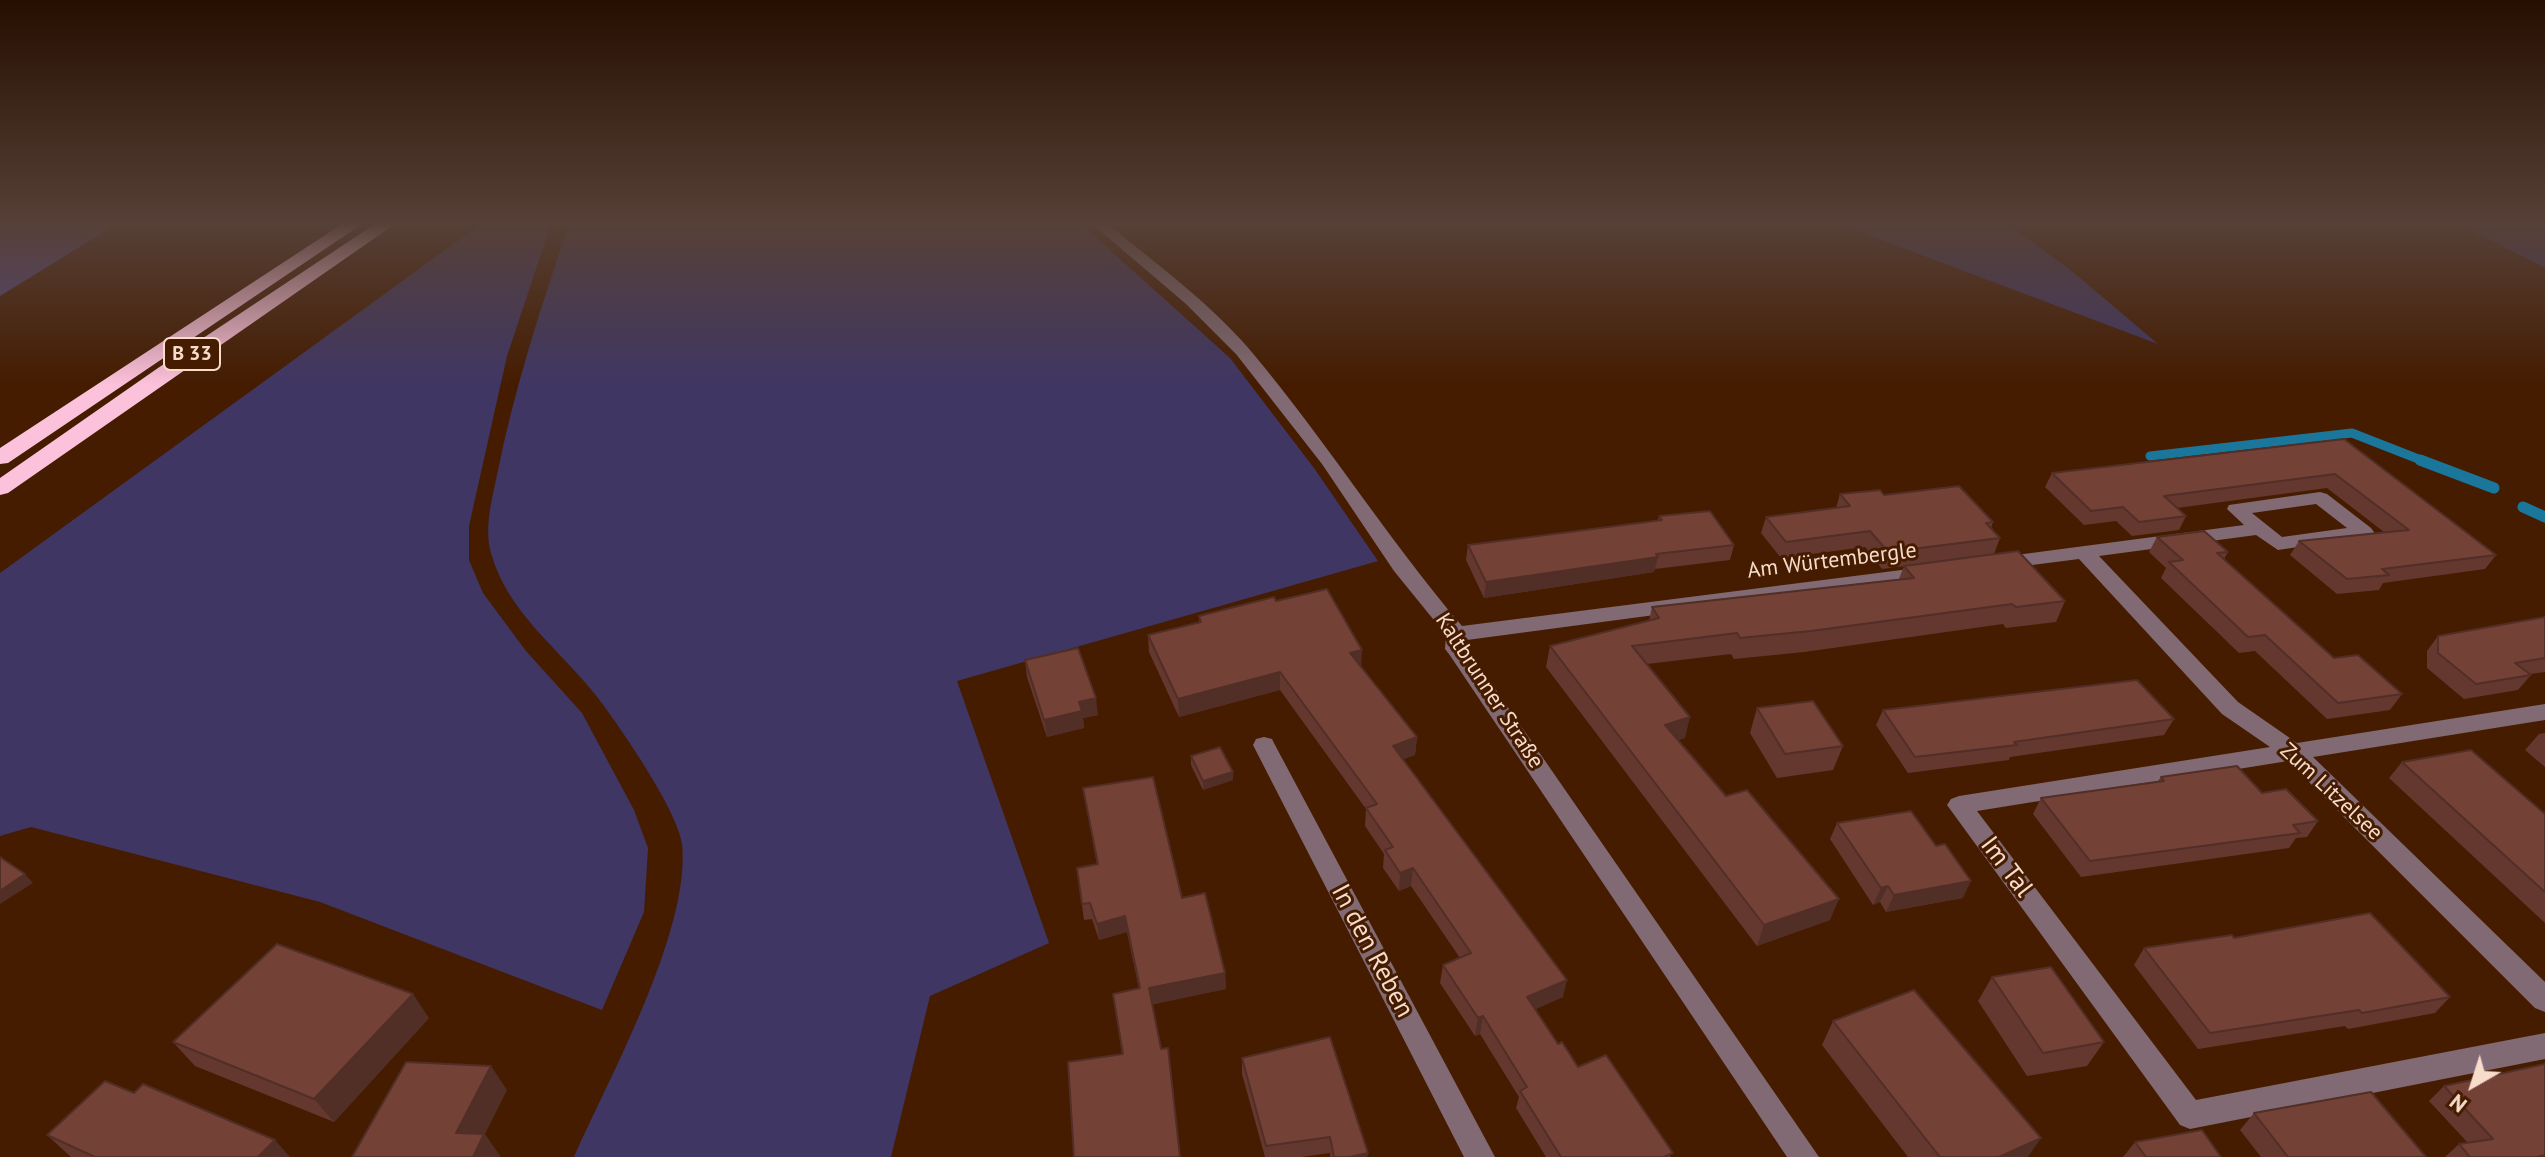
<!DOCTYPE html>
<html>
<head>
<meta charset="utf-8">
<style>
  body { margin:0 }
  #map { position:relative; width:2545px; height:1157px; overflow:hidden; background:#451c00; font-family:"PT Sans",sans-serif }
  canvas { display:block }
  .north { position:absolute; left:2433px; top:1045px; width:80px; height:80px; -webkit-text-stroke:6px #451c00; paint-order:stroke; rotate:219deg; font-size:22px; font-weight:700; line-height:32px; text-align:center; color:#f7dccc }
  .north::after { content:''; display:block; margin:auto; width:28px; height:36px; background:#f7dccc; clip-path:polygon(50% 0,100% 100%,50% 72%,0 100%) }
</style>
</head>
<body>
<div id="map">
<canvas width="2545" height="1157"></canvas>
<div class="north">N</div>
</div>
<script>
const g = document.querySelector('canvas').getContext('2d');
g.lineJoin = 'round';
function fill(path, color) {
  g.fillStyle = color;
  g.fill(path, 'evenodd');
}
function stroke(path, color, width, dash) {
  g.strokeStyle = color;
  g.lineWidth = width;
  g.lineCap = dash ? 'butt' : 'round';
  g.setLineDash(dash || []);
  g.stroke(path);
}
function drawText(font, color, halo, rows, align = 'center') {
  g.font = font + ' "PT Sans",sans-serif';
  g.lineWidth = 6;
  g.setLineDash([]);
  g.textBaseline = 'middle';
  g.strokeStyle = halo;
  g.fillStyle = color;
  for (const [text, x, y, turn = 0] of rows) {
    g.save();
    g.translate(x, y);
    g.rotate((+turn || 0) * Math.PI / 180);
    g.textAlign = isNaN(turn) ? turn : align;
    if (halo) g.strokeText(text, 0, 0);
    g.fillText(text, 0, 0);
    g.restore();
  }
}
fill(new Path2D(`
  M 481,224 L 551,224 L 507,356 L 469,526 L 469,560 L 483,593 L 526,651 L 582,713 L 634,810 L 648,848 L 644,912 L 602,1010 L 320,902 L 31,827 L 0,836 L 0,573 Z
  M 569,224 L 1081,224 L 1230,358 L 1314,468 L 1378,561 L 957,681 L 1049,943 L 930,996 L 891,1157 L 574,1157 C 609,1078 691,930 682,844 C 678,811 620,727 598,698 C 561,650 508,614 491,553 C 484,528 492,499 497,475 C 514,389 541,307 569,224 Z
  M 1839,224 L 2007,224 L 2073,272 L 2158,344 Z
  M 2459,224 L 2545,224 L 2545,268 Z`), '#3f3664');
fill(new Path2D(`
  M 0,224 L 117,224 L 0,296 Z`), '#544784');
stroke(new Path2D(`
  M 2150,456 L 2352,433 L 2426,462`), '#1b769b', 9);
stroke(new Path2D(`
  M 2420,460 L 2494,488
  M 2523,507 L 2545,517`), '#1b769b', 11);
fill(new Path2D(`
  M 1092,224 L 1108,224 C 1156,264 1209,302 1250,350 C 1325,439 1387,538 1462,626 L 1925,567 L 1932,568 L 1935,573 L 1925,579 L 1467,640 L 1467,648 L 1819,1157 L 1787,1157 L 1449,654 L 1445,649 L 1446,635 L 1394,571 L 1322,464 L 1236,354 L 1185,303 Z
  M 2320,492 L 2327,494 L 2371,528 L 2374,532 L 2371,536 L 2278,550 L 2256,535 L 2099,556 L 2238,702 L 2297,743 L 2545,704 L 2545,720 L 2313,757 L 2545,982 L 2545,1012 L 2535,1008 L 2288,761 L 1977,811 L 2196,1100 L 2545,1033 L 2545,1059 L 2190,1129 L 2180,1125 L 1947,805 L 1951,799 L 1959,796 L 2270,747 L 2222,714 L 2079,559 L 2001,569 L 1991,563 L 2001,557 L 2244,525 L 2227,509 L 2229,505 ZM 2316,504 L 2347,528 L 2282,537 L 2252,513 Z
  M 1264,737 L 1272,739 L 1275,745 L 1495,1157 L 1464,1157 L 1253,745 L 1256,739 Z`), '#816a73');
fill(new Path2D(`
  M 342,224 L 362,224 L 8,463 L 0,464 L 0,448 Z
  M 375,224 L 395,224 L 8,493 L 0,495 L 0,478 L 158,368 Z`), '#fdc2db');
fill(new Path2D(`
  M 2344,439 L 2496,555 L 2485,569 L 2383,583 L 2379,590 L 2337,594 L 2290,555 L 2299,541 L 2384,532 L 2327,488 L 2177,508 L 2186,516 L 2179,530 L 2132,536 L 2116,521 L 2084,525 L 2045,487 L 2052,473 Z
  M 1840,494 L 1884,495 L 1993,522 L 1991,528 L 2000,538 L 1994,554 L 2065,601 L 2056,622 L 2006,628 L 2003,624 L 1804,652 L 1734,659 L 1731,654 L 1647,664 L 1685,738 L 1678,740 L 1830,920 L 1757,946 L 1546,667 L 1550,646 L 1649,621 L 1652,607 L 1899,579 L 1904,566 L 1882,569 L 1865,547 L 1781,558 L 1761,533 L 1766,517 L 1836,508 Z
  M 1659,516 L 1734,545 L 1730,560 L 1655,569 L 1654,572 L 1484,598 L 1466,560 L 1468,545 L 1658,520 Z
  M 2157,537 L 2228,552 L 2224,559 L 2334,658 L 2402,694 L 2390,710 L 2327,719 L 2255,651 L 2239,653 L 2161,578 L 2166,568 L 2149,552 Z
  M 1276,601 L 1361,667 L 1417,737 L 1415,755 L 1403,759 L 1563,997 L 1535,1009 L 1558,1044 L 1578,1067 L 1671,1157 L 1546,1157 L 1516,1108 L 1519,1097 L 1480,1034 L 1475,1036 L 1440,983 L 1443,965 L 1460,958 L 1411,886 L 1399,891 L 1383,868 L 1384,854 L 1365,826 L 1366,809 L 1280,690 L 1179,717 L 1149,652 L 1148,635 L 1199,622 L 1199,616 Z
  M 2545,617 L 2545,672 L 2530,674 L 2531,675 L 2518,690 L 2464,699 L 2427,668 L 2427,651 L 2438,636 Z
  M 1025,660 L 1098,715 L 1083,718 L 1084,728 L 1047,737 L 1027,677 Z
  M 1757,708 L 1843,746 L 1833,770 L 1777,778 L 1750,733 Z
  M 1883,710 L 2174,719 L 2164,735 L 2010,757 L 2009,760 L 1908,773 L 1876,725 Z
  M 2545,733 L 2545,767 L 2525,750 L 2539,734 Z
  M 1191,756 L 1233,780 L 1203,790 L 1191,765 Z
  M 2402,762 L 2545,814 L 2545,923 L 2389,778 Z
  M 2161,777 L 2262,793 L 2318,821 L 2307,837 L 2296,838 L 2289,848 L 2081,877 L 2033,814 L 2041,798 L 2158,781 Z
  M 1083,788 L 1182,898 L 1225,973 L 1226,989 L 1152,1004 L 1122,1055 L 1113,994 L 1139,989 L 1127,932 L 1099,940 L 1092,919 L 1084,920 L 1077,868 L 1097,865 Z
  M 1837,823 L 1963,898 L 1886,912 L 1880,902 L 1873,905 L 1830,839 Z
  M 2234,938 L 2450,997 L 2435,1013 L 2348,1029 L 2345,1026 L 2198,1049 L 2134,965 L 2144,948 Z
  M 1992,977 L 2104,1042 L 2087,1066 L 2027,1076 L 1978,1001 Z
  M 429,1018 L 334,1122 L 195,1066 L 173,1042 Z
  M 1833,1021 L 2028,1157 L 1908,1157 L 1822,1045 Z
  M 1242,1058 L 1368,1153 L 1367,1157 L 1330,1157 L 1330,1153 L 1301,1157 L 1265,1157 L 1242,1074 Z
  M 2444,1086 L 2545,1157 L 2445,1157 L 2459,1144 L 2468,1143 L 2429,1101 Z
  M 2254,1113 L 2426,1157 L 2261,1157 L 2240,1130 Z
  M 47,1135 L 290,1157 L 71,1157 Z
  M 2135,1142 L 2221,1157 L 2123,1157 Z`), '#64382f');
fill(new Path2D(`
  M 1658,557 L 1654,572 L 1484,598 L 1486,582 Z
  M 1362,650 L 1361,668 L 1350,653 Z
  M 1280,672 L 1280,690 L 1179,717 L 1178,699 Z
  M 1096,698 L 1098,715 L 1083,718 L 1084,728 L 1047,737 L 1044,720 L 1079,702 Z
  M 1690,717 L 1685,738 L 1660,746 L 1665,725 Z
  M 1417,737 L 1415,755 L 1392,764 L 1393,746 Z
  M 1233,772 L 1233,780 L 1203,790 L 1203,781 Z
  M 1413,868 L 1411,886 L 1399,891 L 1400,873 Z
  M 25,874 L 33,883 L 0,904 L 0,891 Z
  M 1971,881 L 1963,898 L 1886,912 L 1894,895 Z
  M 1888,886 L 1880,902 L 1873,905 L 1881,888 Z
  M 1839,899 L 1830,920 L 1757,946 L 1764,925 Z
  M 1125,916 L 1127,932 L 1099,940 L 1097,924 Z
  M 1225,973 L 1226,989 L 1151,1005 L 1149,988 Z
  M 1567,980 L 1563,997 L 1523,1015 L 1527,997 Z
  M 413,994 L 429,1018 L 334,1122 L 314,1099 Z
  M 1483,1016 L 1480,1034 L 1475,1036 L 1478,1018 Z
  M 491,1066 L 507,1090 L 485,1134 L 501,1157 L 473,1157 L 456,1133 Z
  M 2041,1138 L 2028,1157 L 1999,1157 Z
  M 275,1140 L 290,1157 L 258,1157 Z
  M 1368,1153 L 1367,1157 L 1350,1157 Z`), '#512e26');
const building = new Path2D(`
  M 2344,439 L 2496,555 L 2382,569 L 2389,575 L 2347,579 L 2299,541 L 2409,530 L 2335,474 L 2164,496 L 2186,516 L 2139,522 L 2123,507 L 2091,511 L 2052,473 Z
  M 1959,486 L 1993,522 L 1986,523 L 2000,538 L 1888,552 L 1870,531 L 1786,542 L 1766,517 L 1850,506 L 1840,494 L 1880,490 L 1884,495 Z
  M 1710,511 L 1734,545 L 1656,554 L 1658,557 L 1486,582 L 1468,545 L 1662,520 L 1659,516 Z
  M 2204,531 L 2228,552 L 2217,553 L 2334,658 L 2358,655 L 2402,694 L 2338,703 L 2265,635 L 2248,637 L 2169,562 L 2183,560 L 2157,537 Z
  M 2018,551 L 2065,601 L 2016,607 L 2012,604 L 1811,631 L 1740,638 L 1737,633 L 1632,646 L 1690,717 L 1665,725 L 1726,796 L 1747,790 L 1839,899 L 1764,925 L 1550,646 L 1659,618 L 1652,607 L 1914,578 L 1904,566 Z
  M 1327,589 L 1362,650 L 1350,653 L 1417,737 L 1393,746 L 1567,980 L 1527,997 L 1558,1044 L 1562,1042 L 1578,1067 L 1606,1055 L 1673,1153 L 1664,1157 L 1561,1157 L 1520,1091 L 1527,1087 L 1483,1016 L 1478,1018 L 1443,965 L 1471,953 L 1413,868 L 1400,873 L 1385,850 L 1393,847 L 1366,808 L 1377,804 L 1280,672 L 1178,699 L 1148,635 L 1201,622 L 1199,616 L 1274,597 L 1276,601 Z
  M 2545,617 L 2545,658 L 2515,663 L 2531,675 L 2476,684 L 2438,653 L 2438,636 Z
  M 1078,648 L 1096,698 L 1079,702 L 1082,711 L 1044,720 L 1025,660 Z
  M 2137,680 L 2174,719 L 2014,742 L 2017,745 L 1915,757 L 1883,710 Z
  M 1813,701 L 1843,746 L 1785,754 L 1757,708 Z
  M 1220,747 L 1233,772 L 1203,781 L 1191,756 Z
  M 2471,750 L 2545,814 L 2545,892 L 2402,762 Z
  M 2237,766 L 2262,793 L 2286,789 L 2318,821 L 2293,825 L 2300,833 L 2090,861 L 2041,798 L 2164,781 L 2161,777 Z
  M 1153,777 L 1182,898 L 1205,893 L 1225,973 L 1149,988 L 1161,1049 L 1168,1048 L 1180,1157 L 1074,1157 L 1068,1062 L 1123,1054 L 1113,994 L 1140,988 L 1125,916 L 1097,924 L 1090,903 L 1082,904 L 1077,868 L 1098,864 L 1083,788 Z
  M 1911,811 L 1936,846 L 1945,844 L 1971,881 L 1894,895 L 1888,886 L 1881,888 L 1837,823 Z
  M 0,857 L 25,874 L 0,891 Z
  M 2370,913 L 2450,997 L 2362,1013 L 2359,1010 L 2210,1033 L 2144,948 L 2232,935 L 2234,938 Z
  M 277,944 L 413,994 L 314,1099 L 173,1042 Z
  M 2051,967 L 2104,1042 L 2043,1053 L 1992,977 Z
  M 1914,990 L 2041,1138 L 1999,1157 L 1940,1157 L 1833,1021 Z
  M 1330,1037 L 1368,1153 L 1350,1157 L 1334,1157 L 1330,1137 L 1266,1146 L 1242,1058 Z
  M 406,1062 L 491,1066 L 456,1133 L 484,1134 L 473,1157 L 352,1157 Z
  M 2545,1064 L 2545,1155 L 2537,1157 L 2470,1157 L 2459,1144 L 2493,1139 L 2444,1086 Z
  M 105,1081 L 134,1093 L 143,1084 L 275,1140 L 258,1157 L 95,1157 L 47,1135 Z
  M 2371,1092 L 2426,1157 L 2288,1157 L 2254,1113 Z
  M 2202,1130 L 2221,1157 L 2146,1157 L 2135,1142 Z`);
fill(building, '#744137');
stroke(building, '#512e26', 2);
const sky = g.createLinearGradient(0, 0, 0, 386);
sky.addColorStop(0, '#260f00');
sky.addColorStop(0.58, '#564037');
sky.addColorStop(1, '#56403700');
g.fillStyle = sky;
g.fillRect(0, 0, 2545, 386);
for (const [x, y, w] of [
  [192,354,56]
]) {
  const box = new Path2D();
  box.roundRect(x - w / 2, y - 16, w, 32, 6);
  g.fillStyle = '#451c00';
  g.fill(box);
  stroke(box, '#f7dccc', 2);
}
drawText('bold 20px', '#f7dccc', null, [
  ["B 33",192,354]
]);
drawText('22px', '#f7dccc', '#451c00', [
  ["Am Würtembergle",1832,561,-7],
  ["Kaltbrunner Straße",1489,691,57],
  ["Zum Litzelsee",2331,792,43]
]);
drawText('26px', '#f7dccc', '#451c00', [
  ["Im Tal",2006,867,53],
  ["In den Reben",1372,951,62]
]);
</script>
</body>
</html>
